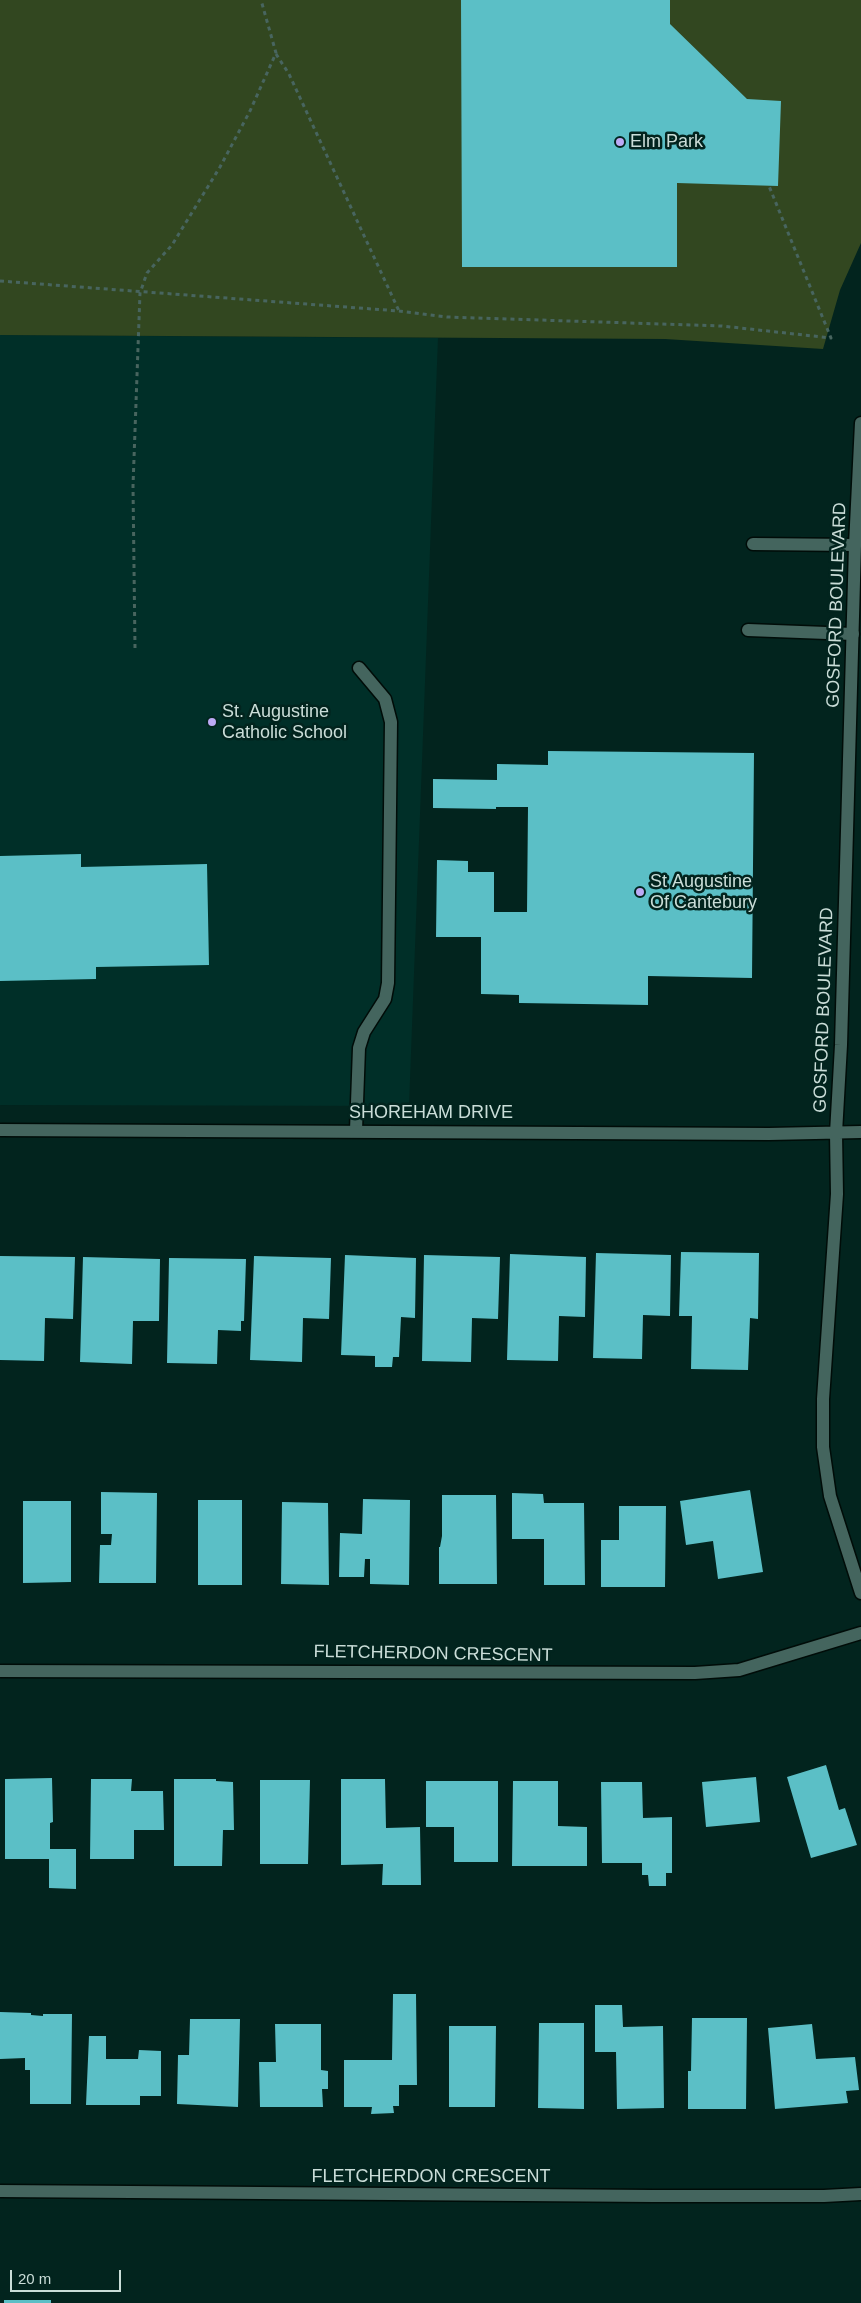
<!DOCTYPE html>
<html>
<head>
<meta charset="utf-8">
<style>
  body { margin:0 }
  #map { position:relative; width:861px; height:2303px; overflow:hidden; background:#02241e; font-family:Helvetica,sans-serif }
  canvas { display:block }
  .scale { position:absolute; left:10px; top:2270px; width:111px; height:22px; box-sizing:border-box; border:2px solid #caddd8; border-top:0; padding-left:6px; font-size:15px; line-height:18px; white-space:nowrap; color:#caddd8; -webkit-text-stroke:4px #02241e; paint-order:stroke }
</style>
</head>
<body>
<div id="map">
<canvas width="861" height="2303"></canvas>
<div class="scale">20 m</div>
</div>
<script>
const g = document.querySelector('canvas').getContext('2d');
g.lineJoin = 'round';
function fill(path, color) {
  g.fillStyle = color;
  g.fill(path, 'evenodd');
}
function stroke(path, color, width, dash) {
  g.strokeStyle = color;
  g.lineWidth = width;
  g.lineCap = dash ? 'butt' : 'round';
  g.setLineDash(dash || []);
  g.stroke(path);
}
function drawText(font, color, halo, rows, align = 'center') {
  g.font = font + ' Helvetica,sans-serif';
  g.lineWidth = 5;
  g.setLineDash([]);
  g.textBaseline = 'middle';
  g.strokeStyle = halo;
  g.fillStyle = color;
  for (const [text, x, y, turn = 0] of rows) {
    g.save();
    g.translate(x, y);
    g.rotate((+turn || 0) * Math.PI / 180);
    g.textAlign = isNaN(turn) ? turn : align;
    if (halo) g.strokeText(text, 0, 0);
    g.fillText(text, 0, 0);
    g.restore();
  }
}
fill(new Path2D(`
  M 0,335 L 438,338 L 409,1106 L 0,1105 Z`), '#002f28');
fill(new Path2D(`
  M 0,0 L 861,0 L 861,243 L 840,290 L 823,349 L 665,339 L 0,335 Z`), '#324720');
fill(new Path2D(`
  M 461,0 L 670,0 L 670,24 L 747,99 L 781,101 L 778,186 L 677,183 L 677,267 L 462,267 Z
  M 548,751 L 754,753 L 752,978 L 648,976 L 648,1005 L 519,1003 L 519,995 L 481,994 L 481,937 L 436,937 L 437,860 L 468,861 L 468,872 L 494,872 L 494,912 L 527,912 L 528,807 L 496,807 L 496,809 L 433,808 L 433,779 L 497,780 L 497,764 L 548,765 Z
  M 81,854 L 81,867 L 207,864 L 209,965 L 96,967 L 96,979 L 0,981 L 0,856 Z
  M 681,1252 L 759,1253 L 758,1319 L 750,1318 L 748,1370 L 691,1369 L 692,1316 L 679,1316 Z
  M 596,1253 L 671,1255 L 670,1316 L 643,1315 L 642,1359 L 593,1358 Z
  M 510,1254 L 586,1257 L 585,1317 L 559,1316 L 558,1361 L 507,1360 Z
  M 345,1255 L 416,1258 L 415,1318 L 401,1317 L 399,1357 L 393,1357 L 392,1367 L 375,1367 L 375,1356 L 341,1355 Z
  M 424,1255 L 500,1257 L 498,1319 L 472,1318 L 471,1362 L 422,1361 Z
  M 0,1256 L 75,1257 L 73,1319 L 45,1318 L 44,1361 L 0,1360 Z
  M 254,1256 L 331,1258 L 329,1319 L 303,1318 L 302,1362 L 250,1360 Z
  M 83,1257 L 160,1259 L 159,1321 L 133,1321 L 132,1364 L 80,1362 Z
  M 169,1258 L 246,1259 L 244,1321 L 241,1321 L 241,1331 L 218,1330 L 217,1364 L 167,1363 Z
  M 750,1490 L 763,1572 L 718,1579 L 713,1541 L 686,1545 L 680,1501 Z
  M 101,1492 L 157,1493 L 156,1583 L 99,1583 L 100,1545 L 111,1545 L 112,1534 L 101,1534 Z
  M 512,1493 L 543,1494 L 544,1503 L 584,1503 L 585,1585 L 544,1585 L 544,1539 L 512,1539 Z
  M 442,1495 L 496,1495 L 497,1584 L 439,1584 L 439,1547 L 440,1547 L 442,1536 Z
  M 363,1499 L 410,1500 L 409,1585 L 370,1584 L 370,1559 L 365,1559 L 364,1577 L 339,1577 L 340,1533 L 362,1534 Z
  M 198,1500 L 242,1500 L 242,1585 L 198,1585 Z
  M 23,1501 L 71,1501 L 71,1582 L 23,1583 Z
  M 282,1502 L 328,1503 L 329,1585 L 281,1584 Z
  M 619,1506 L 666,1506 L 665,1587 L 601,1587 L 601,1540 L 619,1540 Z
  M 826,1765 L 839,1810 L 845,1808 L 857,1845 L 811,1858 L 787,1777 Z
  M 756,1777 L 760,1822 L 706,1827 L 702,1782 Z
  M 52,1778 L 53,1822 L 50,1823 L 50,1849 L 76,1849 L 76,1889 L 49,1888 L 49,1859 L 5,1859 L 5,1779 Z
  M 91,1779 L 132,1779 L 131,1791 L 163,1791 L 164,1830 L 134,1830 L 134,1859 L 90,1859 Z
  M 174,1779 L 216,1779 L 216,1781 L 233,1782 L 234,1830 L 223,1830 L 222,1866 L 174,1866 Z
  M 341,1779 L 385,1779 L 386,1828 L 420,1827 L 421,1885 L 382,1885 L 383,1864 L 341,1865 Z
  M 260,1780 L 310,1780 L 308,1864 L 260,1864 Z
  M 426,1781 L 498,1781 L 498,1862 L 454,1862 L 454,1827 L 426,1827 Z
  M 513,1781 L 558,1781 L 558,1826 L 587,1827 L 587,1866 L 512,1866 Z
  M 601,1782 L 642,1782 L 643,1818 L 672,1817 L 672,1873 L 666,1873 L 666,1886 L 649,1886 L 648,1875 L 642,1875 L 642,1863 L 602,1863 Z
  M 393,1994 L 416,1994 L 417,2085 L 399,2085 L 399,2106 L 393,2106 L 394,2113 L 371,2114 L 372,2107 L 344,2107 L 344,2060 L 392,2060 Z
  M 595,2005 L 622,2005 L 623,2027 L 663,2026 L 664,2108 L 617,2109 L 616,2052 L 595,2052 Z
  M 0,2012 L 31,2013 L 31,2015 L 43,2016 L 43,2014 L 72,2014 L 71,2104 L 30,2104 L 30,2070 L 25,2070 L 25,2058 L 0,2059 Z
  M 692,2018 L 747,2018 L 746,2109 L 688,2109 L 688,2071 L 691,2071 Z
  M 190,2019 L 240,2019 L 238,2107 L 177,2104 L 178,2055 L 189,2055 Z
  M 539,2023 L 584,2023 L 584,2109 L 538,2108 Z
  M 275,2024 L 321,2024 L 321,2070 L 328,2071 L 328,2089 L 322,2089 L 323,2107 L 260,2107 L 259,2062 L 276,2062 Z
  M 812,2024 L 816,2059 L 855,2057 L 859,2090 L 846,2091 L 848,2103 L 775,2109 L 768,2028 Z
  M 449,2026 L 496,2026 L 495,2107 L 449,2107 Z
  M 89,2036 L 106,2036 L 106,2059 L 138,2059 L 139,2050 L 161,2051 L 161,2096 L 140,2096 L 140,2105 L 86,2105 Z
  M 4,2300 L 51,2300 L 51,2303 L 4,2303 Z`), '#5bbfc6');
const service = new Path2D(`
  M 753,544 L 855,545
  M 748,630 L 853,634
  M 356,1130 L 359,1048 L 364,1032 L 385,999 L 388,983 L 391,722 L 385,699 L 359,668`);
const minor = new Path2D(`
  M 0,1671 L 695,1673 L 739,1670 L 861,1633
  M 0,2191 L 652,2196 L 824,2196 L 861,2194`);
const tertiary = new Path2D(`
  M 861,423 L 855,545 L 841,1045 L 836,1133 L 837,1194 L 823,1399 L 823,1447 L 830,1496 L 861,1593
  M 0,1130 L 769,1134 L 861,1132`);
stroke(service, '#000c08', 15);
stroke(minor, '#000c08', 15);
stroke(tertiary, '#000c08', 15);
stroke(new Path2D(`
  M 276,54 L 289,74 L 399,311
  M 0,281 L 399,311 L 447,317 L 722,326 L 831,338 L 769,186
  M 135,648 L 133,486 L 140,293 L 147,273 L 172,245 L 220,167 L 250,111 L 276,53 L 261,0`), '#48655f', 3, [4, 4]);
stroke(service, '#44655e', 12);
stroke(minor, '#44655e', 12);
stroke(tertiary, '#44655e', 12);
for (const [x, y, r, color] of [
  [620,142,5,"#bcaaf5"],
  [212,722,5,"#bcaaf5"],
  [640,892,5,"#bcaaf5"]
]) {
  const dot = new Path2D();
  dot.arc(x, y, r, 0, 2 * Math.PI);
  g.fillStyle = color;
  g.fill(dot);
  stroke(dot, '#02241e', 2);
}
drawText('18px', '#caddd8', '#02241e', [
  ["Elm Park",630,142],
  ["St. Augustine",222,712],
  ["Catholic School",222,733],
  ["St Augustine",650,882],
  ["Of Cantebury",650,903]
], 'left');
drawText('18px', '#caddd8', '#02241e', [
  ["GOSFORD BOULEVARD",837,605,-88],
  ["GOSFORD BOULEVARD",824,1010,-88],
  ["SHOREHAM DRIVE",431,1113],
  ["FLETCHERDON CRESCENT",433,1654,1],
  ["FLETCHERDON CRESCENT",431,2177]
]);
</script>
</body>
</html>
